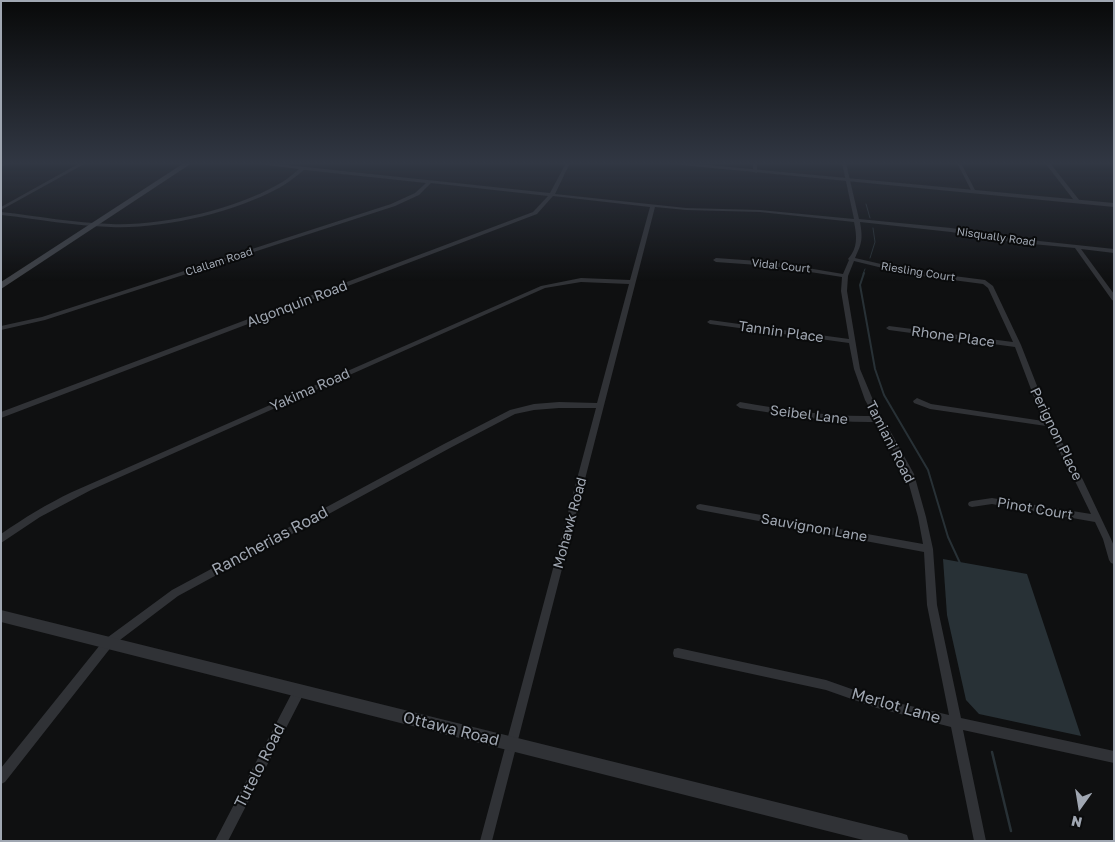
<!DOCTYPE html>
<html>
<head>
<meta charset="utf-8">
<style>
  body { margin:0 }
  #map { position:relative; width:1115px; height:842px; overflow:hidden; background:#0f1011; font-family:"Golos Text",sans-serif }
  canvas { display:block }
  .frame { position:absolute; inset:0; border:2px solid #a0a7b2; pointer-events:none }
  .north { position:absolute; left:1055px; top:782px; width:50px; height:50px; -webkit-text-stroke:4px #0a0b0c; paint-order:stroke; rotate:193deg; font-size:14px; font-weight:700; line-height:20px; text-align:center; color:#a0a7b2 }
  .north::after { content:''; display:block; margin:auto; width:18px; height:22px; background:#a0a7b2; clip-path:polygon(50% 0,100% 100%,50% 72%,0 100%) }
</style>
</head>
<body>
<div id="map">
<canvas width="1115" height="842"></canvas>
<div class="frame"></div>
<div class="north">N</div>
</div>
<script>
const g = document.querySelector('canvas').getContext('2d');
g.lineJoin = 'round';
function fill(path, color) {
  g.fillStyle = color;
  g.fill(path, 'evenodd');
}
function stroke(path, color, width, dash) {
  g.strokeStyle = color;
  g.lineWidth = width;
  g.lineCap = dash ? 'butt' : 'round';
  g.setLineDash(dash || []);
  g.stroke(path);
}
function drawText(font, color, halo, rows, align = 'center') {
  g.font = font + ' "Golos Text",sans-serif';
  g.lineWidth = 4;
  g.setLineDash([]);
  g.textBaseline = 'middle';
  g.strokeStyle = halo;
  g.fillStyle = color;
  for (const [text, x, y, turn = 0] of rows) {
    g.save();
    g.translate(x, y);
    g.rotate((+turn || 0) * Math.PI / 180);
    g.textAlign = isNaN(turn) ? turn : align;
    if (halo) g.strokeText(text, 0, 0);
    g.fillText(text, 0, 0);
    g.restore();
  }
}
fill(new Path2D(`
  M 943,559 L 1027,574 L 1081,736 L 979,714 L 966,700 L 947,615 Z`), '#283136');
stroke(new Path2D(`
  M 866,204 L 870,218
  M 870,258 L 875,242 L 873,228
  M 863,274 L 865,269`), '#283136', 1);
stroke(new Path2D(`
  M 864,273 L 860,285 L 875,369 L 884,395 L 928,470 L 948,537 L 960,563`), '#283136', 2);
stroke(new Path2D(`
  M 992,752 L 1011,831`), '#283136', 2.5);
fill(new Path2D(`
  M 3,163 L 9,163 L 1,167 L 1,164 Z
  M 80,163 L 86,163 L 1,210 L 1,207 Z
  M 250,163 L 268,163 L 550,193 L 566,163 L 570,163 L 555,194 L 686,208 L 760,210 L 854,219 L 842,163 L 846,163 L 859,219 L 951,228 L 1011,238 L 1114,249 L 1114,253 L 1081,249 L 1114,294 L 1114,301 L 1112,300 L 1075,248 L 1011,242 L 951,232 L 860,222 C 863,239 862,243 855,258 L 907,270 L 985,280 L 993,286 L 1021,345 L 1052,424 L 1083,480 L 1111,539 L 1114,546 L 1114,564 L 1111,563 L 1109,560 L 1103,539 L 1095,522 L 992,504 L 972,507 L 969,506 L 968,504 L 969,502 L 972,501 L 992,498 L 1091,514 L 1075,481 L 1046,426 L 930,409 L 914,403 L 913,401 L 917,398 L 931,404 L 1043,421 L 1015,347 L 889,330 L 886,328 L 889,326 L 1013,342 L 988,288 L 983,284 L 907,274 L 854,261 L 848,276 L 847,291 L 860,369 L 873,400 L 914,474 L 926,517 L 933,549 L 937,605 L 961,718 L 1114,751 L 1114,763 L 963,730 L 986,841 L 974,841 L 951,727 L 877,708 L 826,690 L 674,657 L 673,653 L 674,649 L 678,648 L 826,680 L 877,698 L 949,715 L 927,605 L 924,552 L 700,510 L 697,509 L 696,507 L 697,505 L 700,504 L 923,544 L 918,517 L 906,474 L 877,422 C 831,423 786,415 740,408 L 736,405 L 740,402 C 785,410 829,417 874,416 L 865,400 L 854,369 L 849,343 L 710,324 L 707,322 L 710,320 L 849,339 L 841,291 L 842,277 L 772,266 L 716,262 L 713,260 L 716,258 L 772,262 L 843,274 L 849,260 L 848,259 C 858,248 857,236 854,222 L 760,212 L 686,210 L 655,207 L 492,841 L 480,841 L 596,408 L 559,408 L 534,410 L 515,414 L 450,448 L 178,596 L 112,646 L 5,782 L 1,784 L 1,768 L 104,640 L 172,590 L 444,444 L 510,410 L 534,404 L 559,402 L 597,403 L 629,284 L 581,282 L 545,288 L 91,490 L 40,517 L 1,543 L 1,534 C 24,518 47,504 72,492 L 541,286 L 581,278 L 630,280 L 650,207 L 553,196 L 537,214 L 1,418 L 1,412 L 533,212 L 548,196 L 431,183 L 419,195 L 395,206 L 45,320 L 1,330 L 1,326 L 42,317 L 391,204 L 415,193 L 426,183 L 304,170 C 296,176 288,183 279,188 C 233,213 163,229 111,227 C 74,226 38,219 1,215 L 1,212 C 38,216 74,223 111,224 C 162,226 233,210 277,185 C 285,181 292,175 299,169 Z
  M 753,163 L 757,163 L 757,173 L 753,172 Z
  M 957,163 L 961,163 L 976,192 L 976,193 L 972,192 Z
  M 1045,163 L 1050,163 L 1080,201 L 1080,203 L 1076,203 Z
  M 299,686 L 303,687 L 304,691 L 303,695 L 228,841 L 215,841 L 295,687 Z`), '#303236');
fill(new Path2D(`
  M 661,163 L 687,163 L 1114,203 L 1114,207 Z
  M 1,610 L 901,833 L 907,835 L 909,841 L 867,841 L 1,622 Z`), '#303236');
fill(new Path2D(`
  M 184,163 L 192,163 L 1,289 L 1,282 Z`), '#3e4146');
const sky = g.createLinearGradient(0, 0, 0, 281);
sky.addColorStop(0, '#080909');
sky.addColorStop(0.58, '#313743');
sky.addColorStop(1, '#31374300');
g.fillStyle = sky;
g.fillRect(0, 0, 1115, 281);
drawText('11px', '#a0a7b2', '#0a0b0c', [
  ["Nisqually Road",996,237,8],
  ["Clallam Road",219,262,-18],
  ["Vidal Court",781,266,6],
  ["Riesling Court",918,272,9]
]);
drawText('14px', '#a0a7b2', '#0a0b0c', [
  ["Algonquin Road",297,304,-21],
  ["Tannin Place",781,332,8],
  ["Rhone Place",953,337,8],
  ["Yakima Road",310,390,-24],
  ["Seibel Lane",809,415,7],
  ["Perignon Place",1056,434,64],
  ["Tamiani Road",890,442,63],
  ["Pinot Court",1035,509,10],
  ["Mohawk Road",570,523,-75],
  ["Sauvignon Lane",814,528,10]
]);
drawText('16px', '#a0a7b2', '#0a0b0c', [
  ["Rancherias Road",270,541,-28],
  ["Merlot Lane",896,706,16],
  ["Ottawa Road",451,729,14],
  ["Tutelo Road",260,766,-63]
]);
</script>
</body>
</html>
